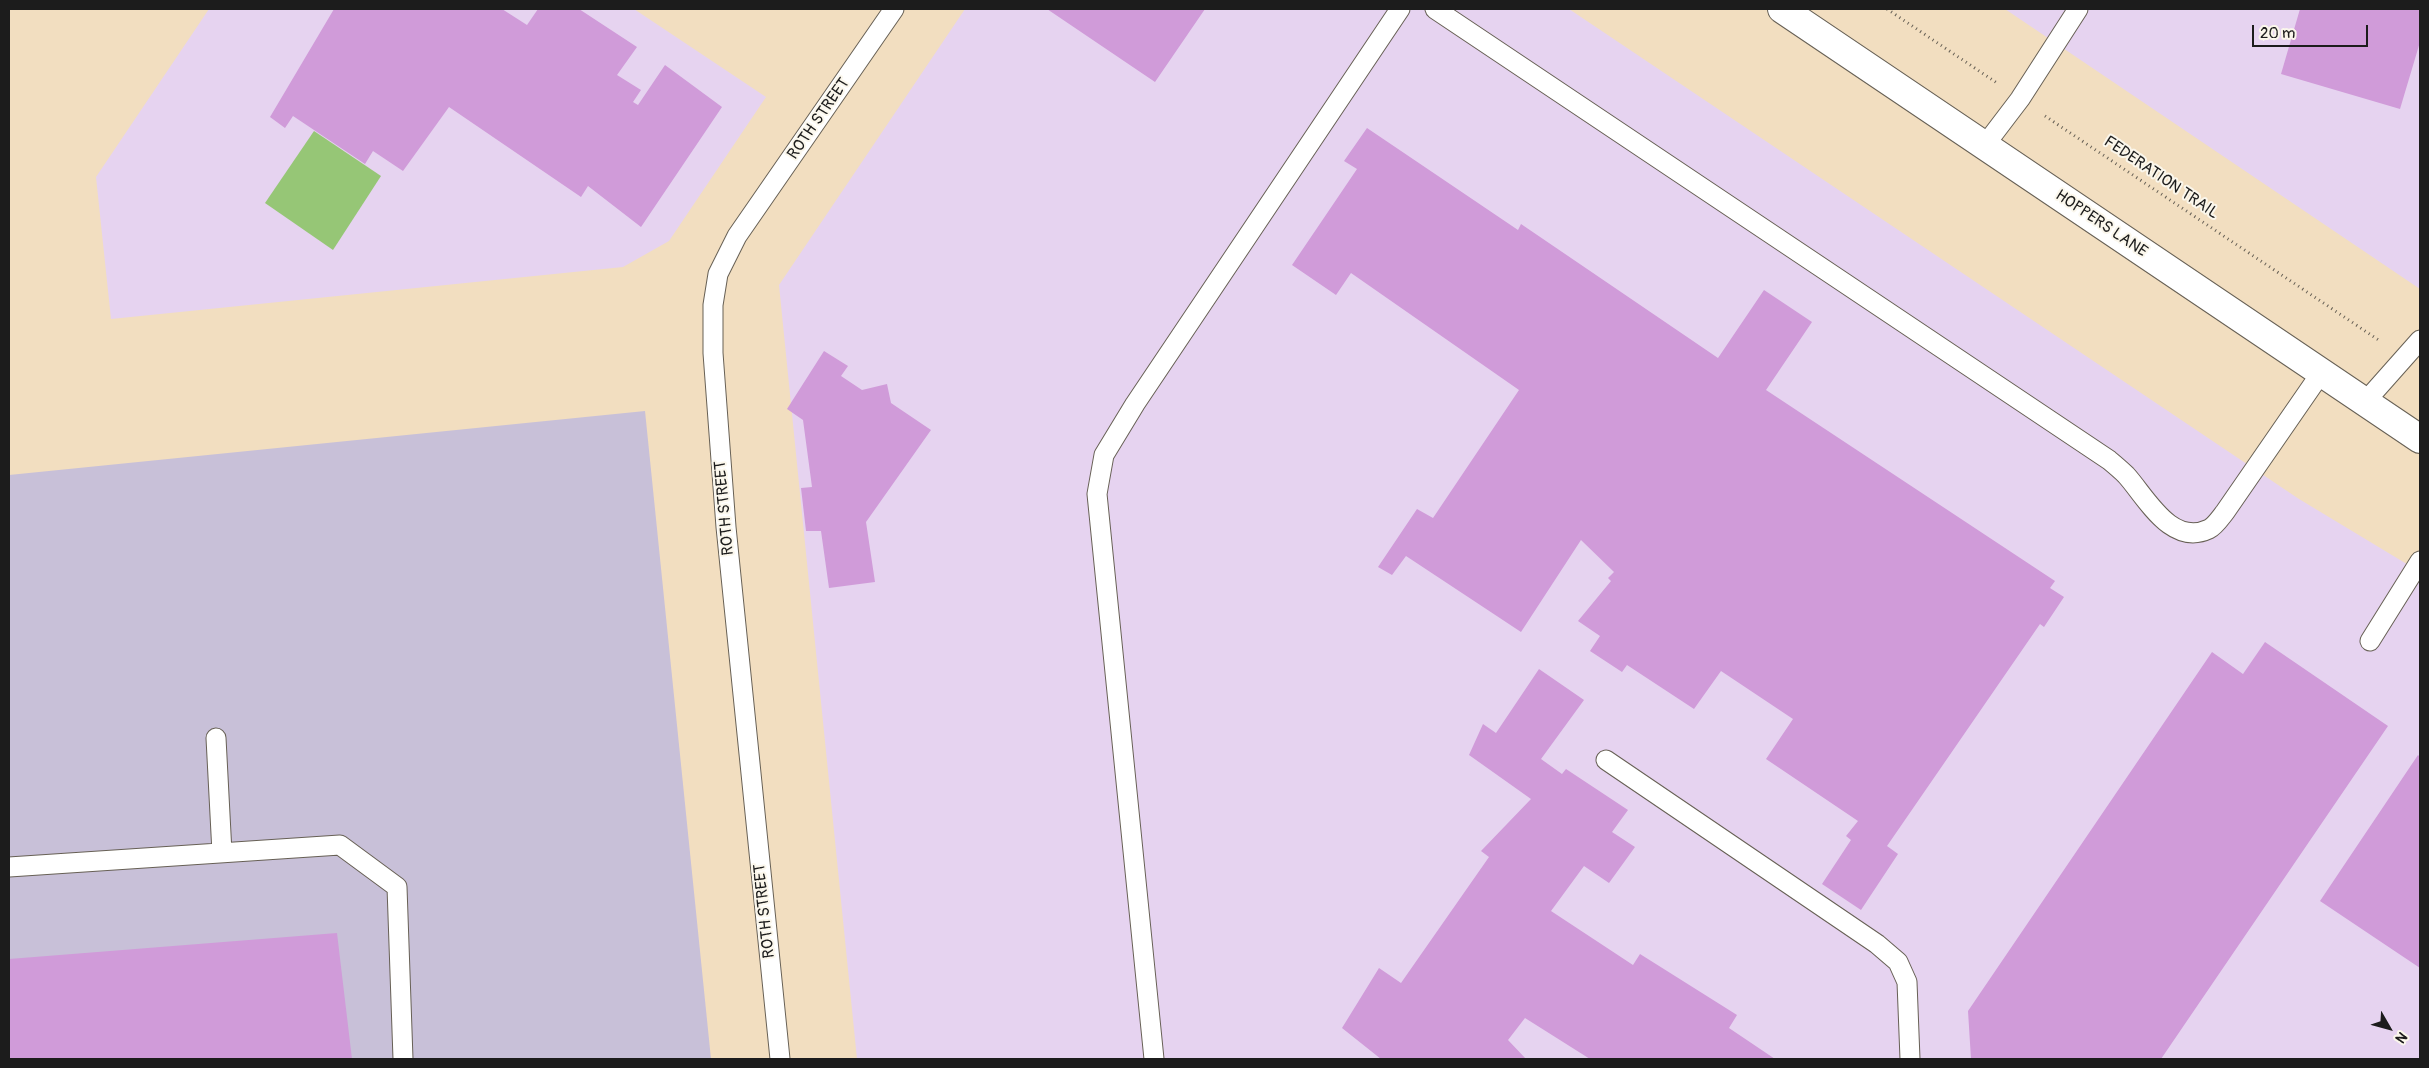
<!DOCTYPE html>
<html>
<head>
<meta charset="utf-8">
<style>
  body { margin:0 }
  #map { position:relative; width:2429px; height:1068px; overflow:hidden; background:#f2dec0; font-family:Pangolin,sans-serif }
  canvas { display:block }
  .frame { position:absolute; inset:0; border:10px solid #1c1c1c; pointer-events:none }
  .north { position:absolute; left:2364px; top:1003px; width:50px; height:50px; -webkit-text-stroke:4px #fbf7ec; paint-order:stroke; rotate:128deg; font-size:14px; font-weight:700; line-height:20px; text-align:center; color:#1c1c1c }
  .north::after { content:''; display:block; margin:auto; width:18px; height:22px; background:#1c1c1c; clip-path:polygon(50% 0,100% 100%,50% 72%,0 100%) }
  .scale { position:absolute; left:2252px; top:25px; width:116px; height:22px; box-sizing:border-box; border:2px solid #1c1c1c; border-top:0; padding-left:6px; font-size:15px; line-height:18px; white-space:nowrap; color:#1c1c1c; -webkit-text-stroke:4px #fbf7ec; paint-order:stroke }
</style>
</head>
<body>
<div id="map">
<canvas width="2429" height="1068"></canvas>
<div class="frame"></div>
<div class="north">N</div>
<div class="scale">20 m</div>
</div>
<script>
const g = document.querySelector('canvas').getContext('2d');
g.lineJoin = 'round';
function fill(path, color) {
  g.fillStyle = color;
  g.fill(path, 'evenodd');
}
function stroke(path, color, width, dash) {
  g.strokeStyle = color;
  g.lineWidth = width;
  g.lineCap = dash ? 'butt' : 'round';
  g.setLineDash(dash || []);
  g.stroke(path);
}
function drawText(font, color, halo, rows, align = 'center') {
  g.font = font + ' Pangolin,sans-serif';
  g.lineWidth = 4;
  g.setLineDash([]);
  g.textBaseline = 'middle';
  g.strokeStyle = halo;
  g.fillStyle = color;
  for (const [text, x, y, turn = 0] of rows) {
    g.save();
    g.translate(x, y);
    g.rotate((+turn || 0) * Math.PI / 180);
    g.textAlign = isNaN(turn) ? turn : align;
    if (halo) g.strokeText(text, 0, 0);
    g.fillText(text, 0, 0);
    g.restore();
  }
}
fill(new Path2D(`
  M 209,9 L 634,9 L 766,97 L 669,241 L 623,267 L 111,319 L 96,177 Z
  M 965,9 L 1569,9 L 2299,499 L 2420,572 L 2420,1059 L 857,1059 L 779,285 Z
  M 2005,9 L 2420,9 L 2420,289 Z`), '#e6d3f0');
fill(new Path2D(`
  M 645,411 L 711,1059 L 9,1059 L 9,475 Z`), '#c8c0d8');
fill(new Path2D(`
  M 314,131 L 381,176 L 333,250 L 265,203 Z`), '#96c676');
fill(new Path2D(`
  M 334,9 L 502,9 L 527,25 L 538,9 L 579,9 L 637,47 L 617,75 L 641,90 L 633,102 L 638,105 L 665,65 L 722,107 L 641,227 L 588,186 L 581,197 L 449,107 L 403,171 L 373,151 L 365,164 L 293,116 L 285,128 L 270,117 Z
  M 1047,9 L 1205,9 L 1155,82 Z
  M 2300,9 L 2420,9 L 2420,42 L 2400,109 L 2281,74 Z
  M 1367,128 L 1518,230 L 1521,224 L 1718,358 L 1764,290 L 1812,322 L 1766,390 L 2055,581 L 2050,588 L 2064,597 L 2044,627 L 2040,624 L 1887,846 L 1898,854 L 1861,910 L 1822,884 L 1851,840 L 1846,836 L 1858,821 L 1766,759 L 1793,719 L 1721,671 L 1694,709 L 1627,665 L 1622,672 L 1590,651 L 1600,636 L 1578,621 L 1611,581 L 1608,578 L 1614,572 L 1581,540 L 1521,632 L 1406,556 L 1392,575 L 1378,567 L 1417,509 L 1433,518 L 1519,390 L 1351,273 L 1336,295 L 1292,265 L 1357,169 L 1344,161 Z
  M 824,351 L 848,366 L 841,376 L 862,390 L 887,384 L 891,403 L 931,430 L 866,522 L 875,582 L 829,588 L 821,531 L 806,531 L 801,488 L 812,487 L 803,420 L 787,409 Z
  M 2265,642 L 2388,726 L 2161,1059 L 1971,1059 L 1968,1011 L 2212,652 L 2243,674 Z
  M 1539,669 L 1584,700 L 1541,759 L 1562,774 L 1566,769 L 1628,810 L 1612,832 L 1635,847 L 1609,883 L 1584,866 L 1551,911 L 1633,965 L 1640,954 L 1737,1015 L 1729,1028 L 1775,1059 L 1590,1059 L 1525,1018 L 1508,1040 L 1526,1059 L 1381,1059 L 1342,1028 L 1379,968 L 1401,983 L 1489,857 L 1481,851 L 1531,799 L 1469,755 L 1483,724 L 1496,733 Z
  M 2418,755 L 2420,757 L 2420,968 L 2320,901 Z
  M 337,933 L 352,1059 L 9,1059 L 9,959 Z`), '#d09bd9');
const lane = new Path2D(`
  M 1435,9 L 2109,460 C 2115,465 2121,470 2126,475 C 2146,497 2171,547 2209,529 C 2215,526 2221,517 2225,512 L 2321,373
  M 1985,145 L 2020,99 L 2078,9
  M 2365,402 L 2420,340
  M 2370,641 L 2420,561
  M 216,738 L 222,853
  M 1606,760 L 1877,944 L 1898,962 L 1907,982 L 1910,1059
  M 9,867 L 340,845 L 397,887 L 403,1059
  M 780,1059 L 726,527 L 713,353 L 713,305 L 718,274 L 737,236 L 894,9
  M 1154,1059 L 1097,494 L 1104,455 L 1135,404 L 1400,9`);
const secondary = new Path2D(`
  M 1782,9 L 2420,439`);
stroke(lane, '#676055', 21);
stroke(secondary, '#676055', 30);
stroke(new Path2D(`
  M 1887,9 L 1997,83
  M 2045,116 L 2380,341`), '#676055', 3, [1, 4]);
stroke(lane, '#fff', 19);
stroke(secondary, '#fff', 28);
drawText('16px', '#1c1c1c', '#fbf7ec', [
  ["ROTH STREET",819,119,-55],
  ["FEDERATION TRAIL",2161,178,34],
  ["HOPPERS LANE",2101,224,34],
  ["ROTH STREET",725,508,-95],
  ["ROTH STREET",765,911,-96]
]);
</script>
</body>
</html>
